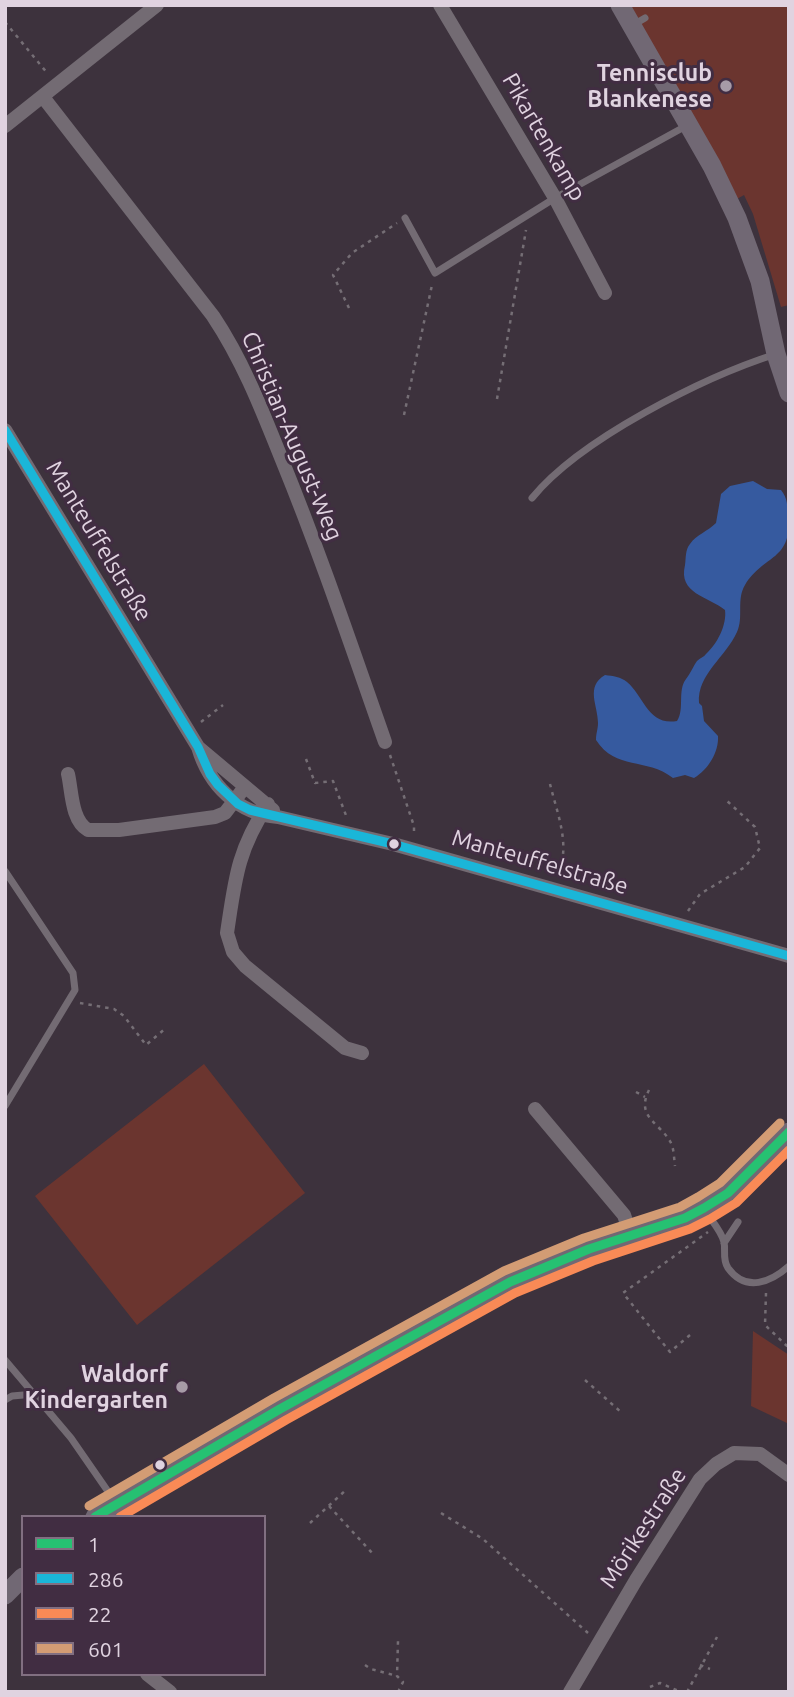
<!DOCTYPE html>
<html>
<head>
<meta charset="utf-8">
<style>
  body { margin:0 }
  #map { position:relative; width:794px; height:1697px; overflow:hidden; background:#3d323d; font-family:Ubuntu,sans-serif }
  canvas { display:block }
  .frame { position:absolute; inset:0; border:7px solid #e0d3e0; pointer-events:none }
  .legend { position:absolute; left:21px; top:1515px; width:245px; height:161px; box-sizing:border-box; background:#412d42; border:2px solid #816f81; margin:0; padding:9px 12px; list-style:none; font-size:21px; color:#e0d3e0 }
  .legend li { display:flex; align-items:center; gap:14px; height:35px }
  .legend b { width:35px; border:2px solid #816f81 }
</style>
</head>
<body>
<div id="map">
<canvas width="794" height="1697"></canvas>
<div class="frame"></div>
<ul class="legend">
<li><b style="height:9px;background:#26c172"></b>1</li>
<li><b style="height:9px;background:#1ab6d8"></b>286</li>
<li><b style="height:9px;background:#f98a56"></b>22</li>
<li><b style="height:9px;background:#d39c74"></b>601</li>
</ul>
</div>
<script>
const g = document.querySelector('canvas').getContext('2d');
g.lineJoin = 'round';
function fill(path, color) {
  g.fillStyle = color;
  g.fill(path, 'evenodd');
}
function stroke(path, color, width, dash) {
  g.strokeStyle = color;
  g.lineWidth = width;
  g.lineCap = dash ? 'butt' : 'round';
  g.setLineDash(dash || []);
  g.stroke(path);
}
function drawText(font, color, halo, rows, align = 'center') {
  g.font = font + ' Ubuntu,sans-serif';
  g.lineWidth = 6;
  g.setLineDash([]);
  g.textBaseline = 'middle';
  g.strokeStyle = halo;
  g.fillStyle = color;
  for (const [text, x, y, turn = 0] of rows) {
    g.save();
    g.translate(x, y);
    g.rotate((+turn || 0) * Math.PI / 180);
    g.textAlign = isNaN(turn) ? turn : align;
    if (halo) g.strokeText(text, 0, 0);
    g.fillText(text, 0, 0);
    g.restore();
  }
}
fill(new Path2D(`
  M 619,5 L 789,5 L 789,305 L 781,307 L 753,214 L 744,195 L 730,203 Z
  M 204,1064 L 305,1193 L 137,1325 L 35,1196 Z
  M 753,1331 L 789,1355 L 789,1424 L 751,1406 Z`), '#6b352f');
fill(new Path2D(`
  M 753,481 L 767,489 L 781,490 C 788,499 787,505 788,515 C 793,561 764,554 745,585 C 736,600 744,617 737,632 C 726,657 697,674 699,703 L 702,706 L 704,721 L 718,736 C 719,752 708,770 694,778 L 685,775 L 673,778 C 646,757 616,771 596,740 C 596,733 598,729 598,723 C 598,705 585,687 605,675 C 613,676 621,677 627,682 C 644,696 648,726 677,721 C 685,709 677,691 686,679 C 690,674 694,665 697,661 C 700,658 704,657 706,654 C 717,644 727,625 725,610 C 708,596 678,594 685,565 C 686,558 685,550 690,544 C 696,535 708,531 716,523 L 721,494 L 730,486 Z`), '#365a9f');
stroke(new Path2D(`
  M 5,22 L 48,74
  M 349,308 L 333,275 L 352,253 L 397,223
  M 497,399 L 526,230
  M 404,415 L 432,285
  M 201,722 L 223,705
  M 390,755 L 414,826 L 414,835
  M 306,759 L 315,783 L 333,781 L 347,818
  M 550,784 C 557,813 571,845 558,874
  M 688,911 L 700,894 L 745,867 L 760,848 L 755,827 L 725,799
  M 80,1003 L 114,1009 L 124,1016 L 146,1045 L 166,1028
  M 649,1090 C 635,1118 661,1123 671,1143 C 674,1149 674,1159 675,1166
  M 636,1092 L 645,1097
  M 766,1293 L 765,1325 L 789,1348
  M 690,1335 L 670,1352 L 623,1293 L 708,1232
  M 585,1380 L 622,1413
  M 329,1506 L 374,1555
  M 441,1513 L 483,1539 L 588,1633
  M 310,1523 L 347,1489
  M 365,1665 L 371,1669 L 397,1676
  M 700,1665 L 710,1669
  M 650,1687 L 660,1683 L 681,1692
  M 398,1692 L 403,1682 L 397,1676 L 398,1641
  M 687,1692 L 717,1637`), '#756e75', 2.5, [3.5, 5]);
stroke(new Path2D(`
  M 633,25 L 645,18
  M 405,218 L 435,273 L 555,198 L 686,126
  M 532,498 C 580,439 704,377 776,354
  M 5,871 L 73,973 L 75,990 L 5,1106
  M 704,1209 C 710,1219 721,1230 724,1242 C 726,1251 722,1259 728,1268 C 746,1293 771,1282 789,1266
  M 724,1243 L 738,1222
  M 5,1360 L 71,1438 L 116,1503
  M 5,1400 L 12,1396 L 35,1394`), '#736b73', 7);
stroke(new Path2D(`
  M 440,5 L 555,198 L 605,293
  M 43,97 L 213,316 C 243,361 262,410 282,460 C 320,553 352,648 385,742
  M 5,126 L 157,5
  M 5,430 L 198,747 C 209,785 238,814 278,817 L 393,844 L 789,956
  M 198,747 L 273,810
  M 68,774 C 72,791 71,820 88,830 L 119,830 L 215,817 L 225,813 L 244,788
  M 268,804 C 237,851 235,880 227,933 L 233,952 L 245,966 L 345,1048 L 362,1053
  M 535,1109 L 624,1215 L 631,1236
  M 147,1674 L 170,1692
  M 570,1692 L 636,1580 L 700,1479 L 716,1464 L 734,1453 L 760,1454 L 789,1475`), '#736b73', 14);
stroke(new Path2D(`
  M 620,5 L 712,166 L 737,218 L 760,281 L 776,354 L 789,393
  M 95,1517 L 280,1409 L 510,1282 L 589,1249 L 685,1218 L 704,1208 L 728,1193 L 789,1132
  M 5,1595 L 23,1577`), '#716874', 19);
stroke(new Path2D(`
  M 95,1517 L 280,1409 L 510,1282 L 589,1249 L 685,1218 L 704,1208 L 728,1193 L 789,1132`), '#26c172', 9);
stroke(new Path2D(`
  M 5,430 L 198,747 L 210,774 L 218,785 L 238,804 L 250,810 L 393,844 L 789,956`), '#1ab6d8', 9);
stroke(new Path2D(`
  M 120,1517 L 286,1420 L 515,1293 L 593,1261 L 690,1229 L 710,1219 L 736,1203 L 789,1150`), '#f98a56', 9);
stroke(new Path2D(`
  M 89,1506 L 274,1398 L 504,1271 L 584,1238 L 680,1207 L 698,1197 L 720,1183 L 780,1123`), '#d39c74', 9);
for (const [x, y, r, color] of [
  [726,86,7,"#a79ba7"],
  [394,844,6,"#e0d3e0"],
  [182,1387,7,"#a79ba7"],
  [160,1465,6,"#e0d3e0"]
]) {
  const dot = new Path2D();
  dot.arc(x, y, r, 0, 2 * Math.PI);
  g.fillStyle = color;
  g.fill(dot);
  stroke(dot, '#412d42', 2.5);
}
drawText('bold 23px', '#e0d3e0', '#412d42', [
  ["Tennisclub",712,73],
  ["Blankenese",712,99],
  ["Waldorf",168,1374],
  ["Kindergarten",168,1400]
], 'right');
drawText('23px', '#e0d3e0', '#412d42', [
  ["Pikartenkamp",544,137,60],
  ["Christian-August-Weg",292,436,67],
  ["Manteuffelstraße",99,541,59],
  ["Manteuffelstraße",540,862,16],
  ["Mörikestraße",643,1528,-57]
]);
</script>
</body>
</html>
